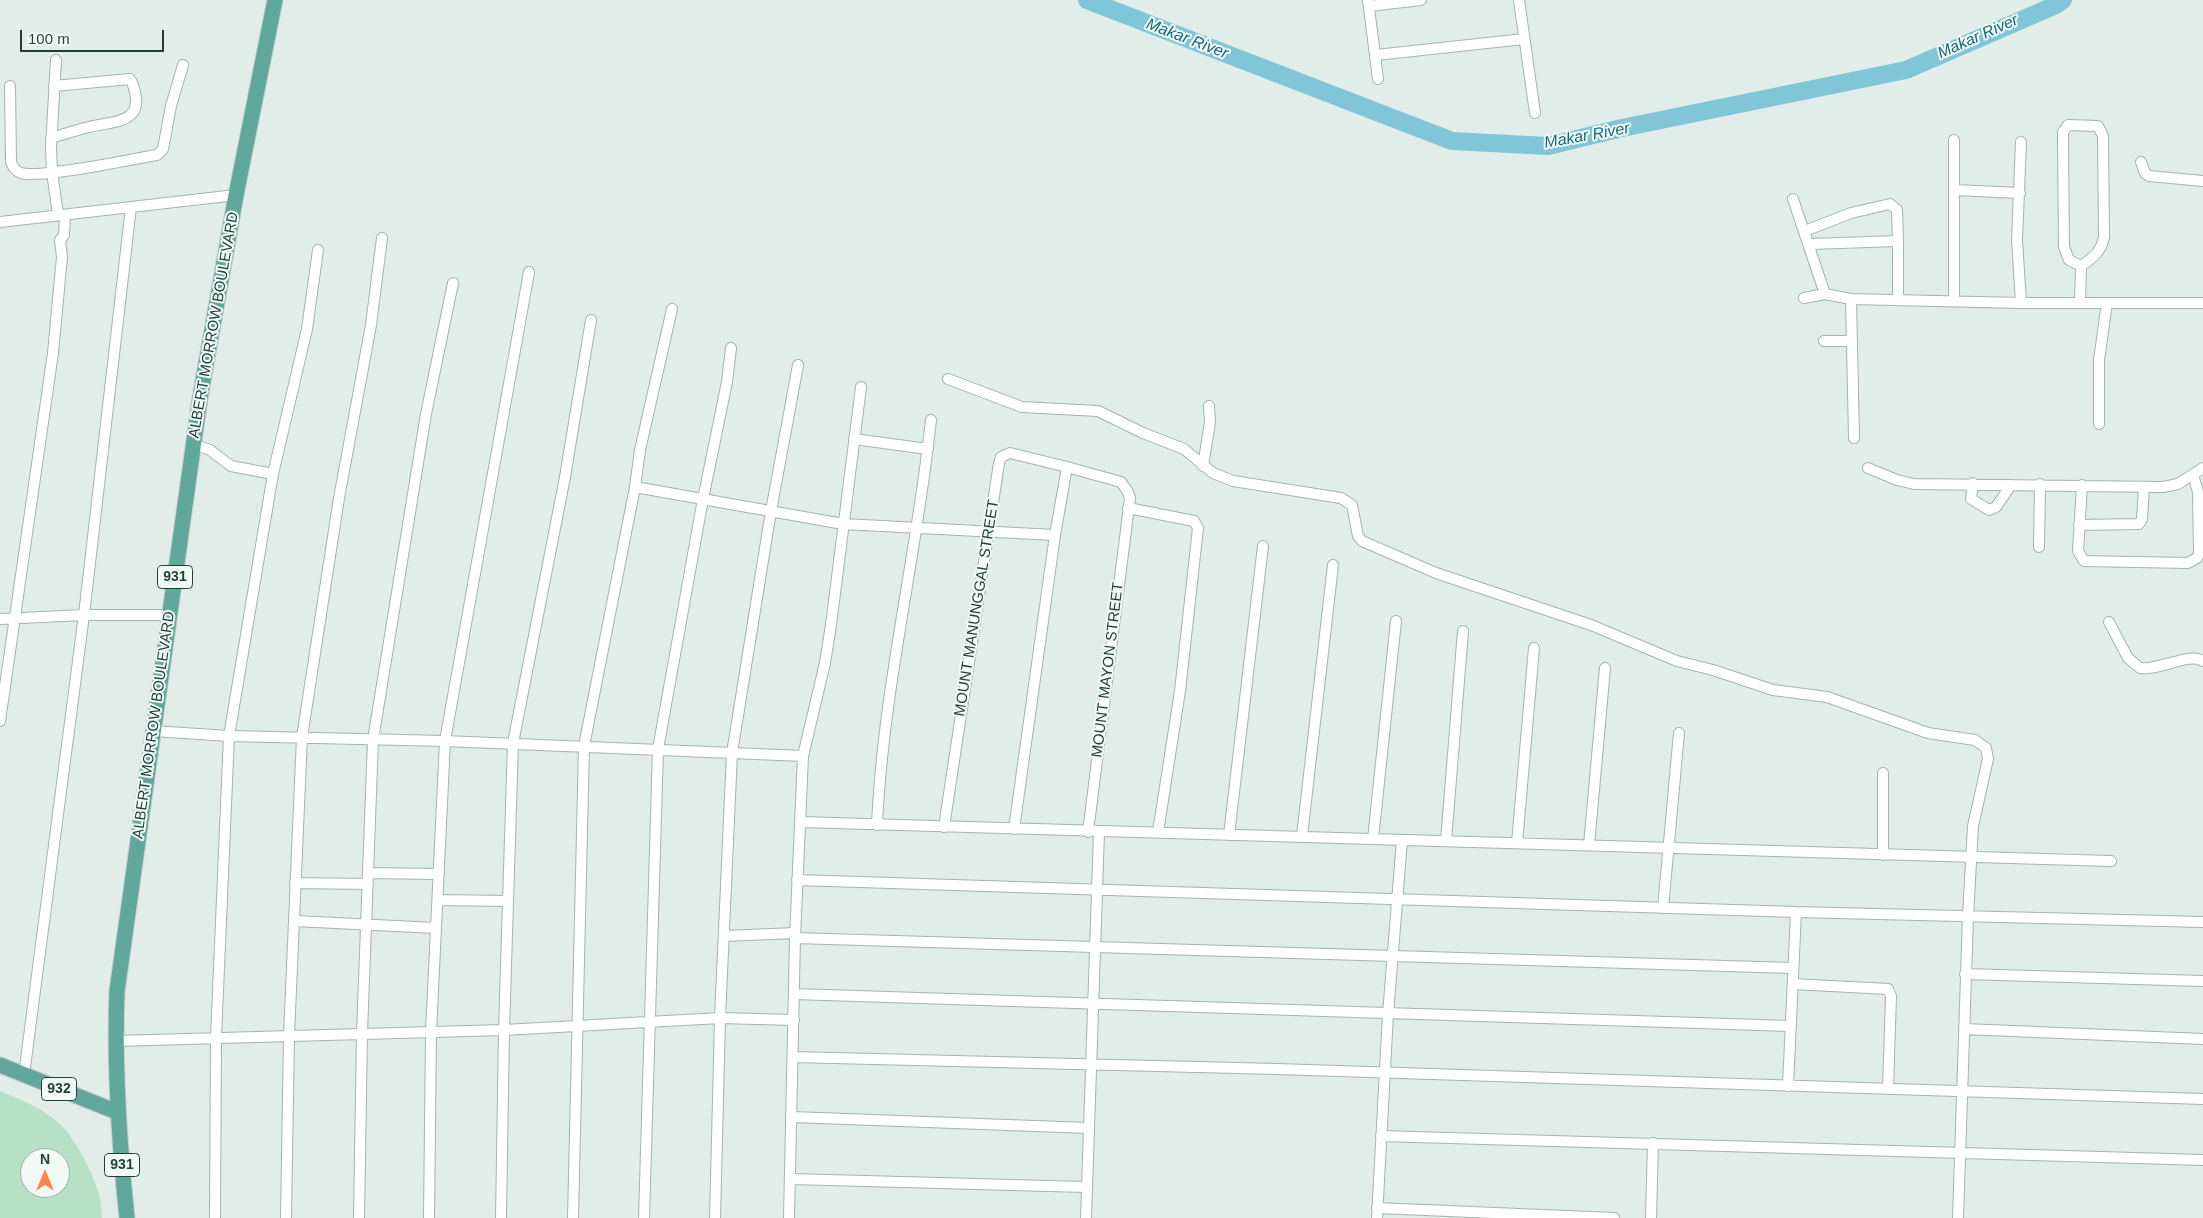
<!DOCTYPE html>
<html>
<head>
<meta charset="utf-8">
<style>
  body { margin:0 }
  #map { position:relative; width:2203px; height:1218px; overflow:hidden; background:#e0ede8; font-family:Helvetica,sans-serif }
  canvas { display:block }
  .north { position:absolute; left:20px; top:1148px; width:50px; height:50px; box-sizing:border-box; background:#f1f9f5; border:1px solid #9dafaa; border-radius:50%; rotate:0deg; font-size:14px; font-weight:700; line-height:20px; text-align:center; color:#1e3f39 }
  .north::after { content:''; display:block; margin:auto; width:18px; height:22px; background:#ff844c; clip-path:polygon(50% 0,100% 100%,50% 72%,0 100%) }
  .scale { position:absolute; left:20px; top:30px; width:144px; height:22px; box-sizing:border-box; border:2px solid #1e3f39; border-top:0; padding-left:6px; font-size:15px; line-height:18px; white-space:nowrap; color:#1e3f39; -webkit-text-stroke:4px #f1f9f5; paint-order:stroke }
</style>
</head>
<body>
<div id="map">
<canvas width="2203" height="1218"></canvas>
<div class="north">N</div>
<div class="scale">100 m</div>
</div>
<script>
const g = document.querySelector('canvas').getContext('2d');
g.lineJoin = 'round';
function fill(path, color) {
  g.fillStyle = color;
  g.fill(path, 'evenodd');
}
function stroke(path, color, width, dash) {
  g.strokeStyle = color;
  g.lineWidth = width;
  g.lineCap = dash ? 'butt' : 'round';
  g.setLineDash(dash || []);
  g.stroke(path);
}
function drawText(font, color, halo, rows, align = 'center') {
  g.font = font + ' Helvetica,sans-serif';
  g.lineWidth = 4;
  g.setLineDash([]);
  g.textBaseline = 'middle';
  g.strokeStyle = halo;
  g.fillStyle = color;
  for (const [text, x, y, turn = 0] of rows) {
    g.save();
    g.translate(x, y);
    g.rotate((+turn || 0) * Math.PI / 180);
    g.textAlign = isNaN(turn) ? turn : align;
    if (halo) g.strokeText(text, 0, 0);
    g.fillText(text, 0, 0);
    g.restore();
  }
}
fill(new Path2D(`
  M 0,1091 C 22,1100 46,1110 63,1127 C 77,1142 92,1172 98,1191 C 101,1199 101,1209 102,1218 L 0,1218 ZM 30,1158 L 60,1158 L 60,1188 L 30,1188 Z`), '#b6e1c4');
stroke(new Path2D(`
  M 1087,0 L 1452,141 L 1548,146 L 1622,128 L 1906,70 L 2056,5 L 2063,0`), '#81c5d9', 18);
const street = new Path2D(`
  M 1368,0 L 1378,79
  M 1519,0 L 1535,113
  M 1369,6 L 1421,0
  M 1376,55 L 1524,39
  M 56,60 L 51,147 L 52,172 L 58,215
  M 10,86 L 11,162 C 13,167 15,171 21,173 C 39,179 132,159 157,155 L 163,149 L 171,106 L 183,65
  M 2068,125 L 2098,126 L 2103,136 L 2104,237 C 2101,252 2093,258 2081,266 L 2069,260 L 2064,247 L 2063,137 L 2063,132 Z
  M 51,138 C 64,134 77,130 89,127 C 108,122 139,124 136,98 C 135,90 134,85 130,79 L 54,86
  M 1954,140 L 1954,301
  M 2021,142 L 2017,240 L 2021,303
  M 2141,162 L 2145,173 L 2149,176 L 2203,181
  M 1954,190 L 2020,193
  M 1793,199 L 1825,294
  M 0,222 L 236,195
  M 1805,231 L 1851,213 L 1890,204 L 1897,210 L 1898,241
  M 1810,244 L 1898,241 L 1898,299
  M 1804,298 L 1825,294 L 1851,299 L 2021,303 L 2203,303
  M 1851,299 L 1854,438
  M 2080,302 L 2081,266
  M 1824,341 L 1851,341
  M 948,379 L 1022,407 L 1098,411 L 1143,433 L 1184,449 L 1213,473 L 1233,481 L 1341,498 L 1352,505 L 1358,536 L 1362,541 L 1436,573 L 1591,625 L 1677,661 L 1713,670 L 1773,690 L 1827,697 L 1928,733 L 1975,740 L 1986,748 L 1988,759 L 1973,826 L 1968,916 L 1958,1218
  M 2099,424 L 2099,360 L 2107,303
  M 854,439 L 928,449
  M 194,444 L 210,450 L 231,466 L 273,474
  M 1203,466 L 1210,422 L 1209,406
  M 1868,468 L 1897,480 L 1914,484 L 2163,487 L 2178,484 L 2203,468
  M 1973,483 L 1971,499 L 1989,510 L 1996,507 L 2011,485
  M 2082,485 L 2078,551 L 2084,561 L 2188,563 L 2197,558 L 2199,554 L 2198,492 L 2193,475
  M 635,487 L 843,524 L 1055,535
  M 1128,508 L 1194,521 L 1198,528 L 1180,691 L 1158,832
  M 2079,525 L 2139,524 L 2142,519 L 2144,488
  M 2039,547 L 2040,484
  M 0,619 L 84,615 L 169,615
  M 2109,622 L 2128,658 L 2140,668 C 2158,671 2190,652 2203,661
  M 0,721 L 53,353 L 62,257 L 60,240 L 64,235 L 65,215
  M 153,731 L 229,736 L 445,741 L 803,756
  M 1883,773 L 1883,855
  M 800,822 L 2111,861
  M 877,825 C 883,689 917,555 931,420
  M 944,827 L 999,463 L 1001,457 L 1010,453 L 1067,467
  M 1014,829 L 1055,535 L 1067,467 L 1121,482 L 1128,492 L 1130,498 L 1088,832
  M 1229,835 L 1263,546
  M 1302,836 L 1333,565
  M 1373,839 L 1396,621
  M 1446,841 L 1463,631
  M 1517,843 L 1534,648
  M 1589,845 L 1605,668
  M 368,873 L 439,874
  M 797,880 L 1796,912 L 2203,922
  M 295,883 L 368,884
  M 438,900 L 508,901
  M 1663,908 L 1679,733
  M 295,921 L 436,928
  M 724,936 L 795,933
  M 795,938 L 1793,968
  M 1965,974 L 2203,981
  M 1793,984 L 1888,989 L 1891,996 L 1888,1089
  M 794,994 L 1791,1026
  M 1964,1029 L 2203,1039
  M 115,1041 L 504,1030 L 720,1018 L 794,1020
  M 793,1057 L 1277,1069 L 2203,1099
  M 24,1075 L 84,615 L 131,207
  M 1788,1086 L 1796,912
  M 792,1117 L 1088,1128
  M 1381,1136 L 2203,1160
  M 791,1179 L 1086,1187
  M 1377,1208 L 1614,1218
  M 215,1218 L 216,1037 L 229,736 L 273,474 L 307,329 L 318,250
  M 286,1218 L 289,1036 L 302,737 L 339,498 L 371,325 L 382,238
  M 359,1218 L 362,1033 L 373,740 L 426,414 L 453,283
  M 429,1218 L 431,1032 L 445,741 L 529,272
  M 501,1218 L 504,1030 L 513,743 L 565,477 L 591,320
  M 573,1218 L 584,746 L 635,487 L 640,450 L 672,309
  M 644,1218 L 658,749 L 703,499 L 727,382 L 731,348
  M 715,1218 L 720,1018 L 732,753 L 771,511 L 798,365
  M 789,1218 L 795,938 L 803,756 L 825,663 L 831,625 L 861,387
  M 1086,1218 L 1099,832
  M 1377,1218 L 1388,1014 L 1402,840
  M 1651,1218 L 1653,1143`);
const primary = new Path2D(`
  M 0,1065 L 117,1112
  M 127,1218 C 119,1142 114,1067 117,991 L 200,398 L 236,195 L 275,0`);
stroke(street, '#a2b5b0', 12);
stroke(primary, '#c0c9c8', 17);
stroke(street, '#fff', 10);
stroke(primary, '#5fa89a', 15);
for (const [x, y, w] of [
  [175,577,35],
  [59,1089,35],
  [122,1165,35]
]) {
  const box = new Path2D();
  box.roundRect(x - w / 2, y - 11.5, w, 23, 4);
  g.fillStyle = '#f1f9f5';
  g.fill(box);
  stroke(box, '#1e3f39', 1);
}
drawText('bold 14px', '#1e3f39', null, [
  ["931",175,577],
  ["932",59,1089],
  ["931",122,1165]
]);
drawText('15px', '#1e3f39', '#f1f9f5', [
  ["ALBERT MORROW BOULEVARD",214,325,-80],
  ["MOUNT MANUNGGAL STREET",977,608,-81],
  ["MOUNT MAYON STREET",1108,670,-83],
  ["ALBERT MORROW BOULEVARD",154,725,-82]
]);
drawText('italic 16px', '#116883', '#f1f9f5', [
  ["Makar River",1978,37,-24],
  ["Makar River",1187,39,21],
  ["Makar River",1587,136,-10]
]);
</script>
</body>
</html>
